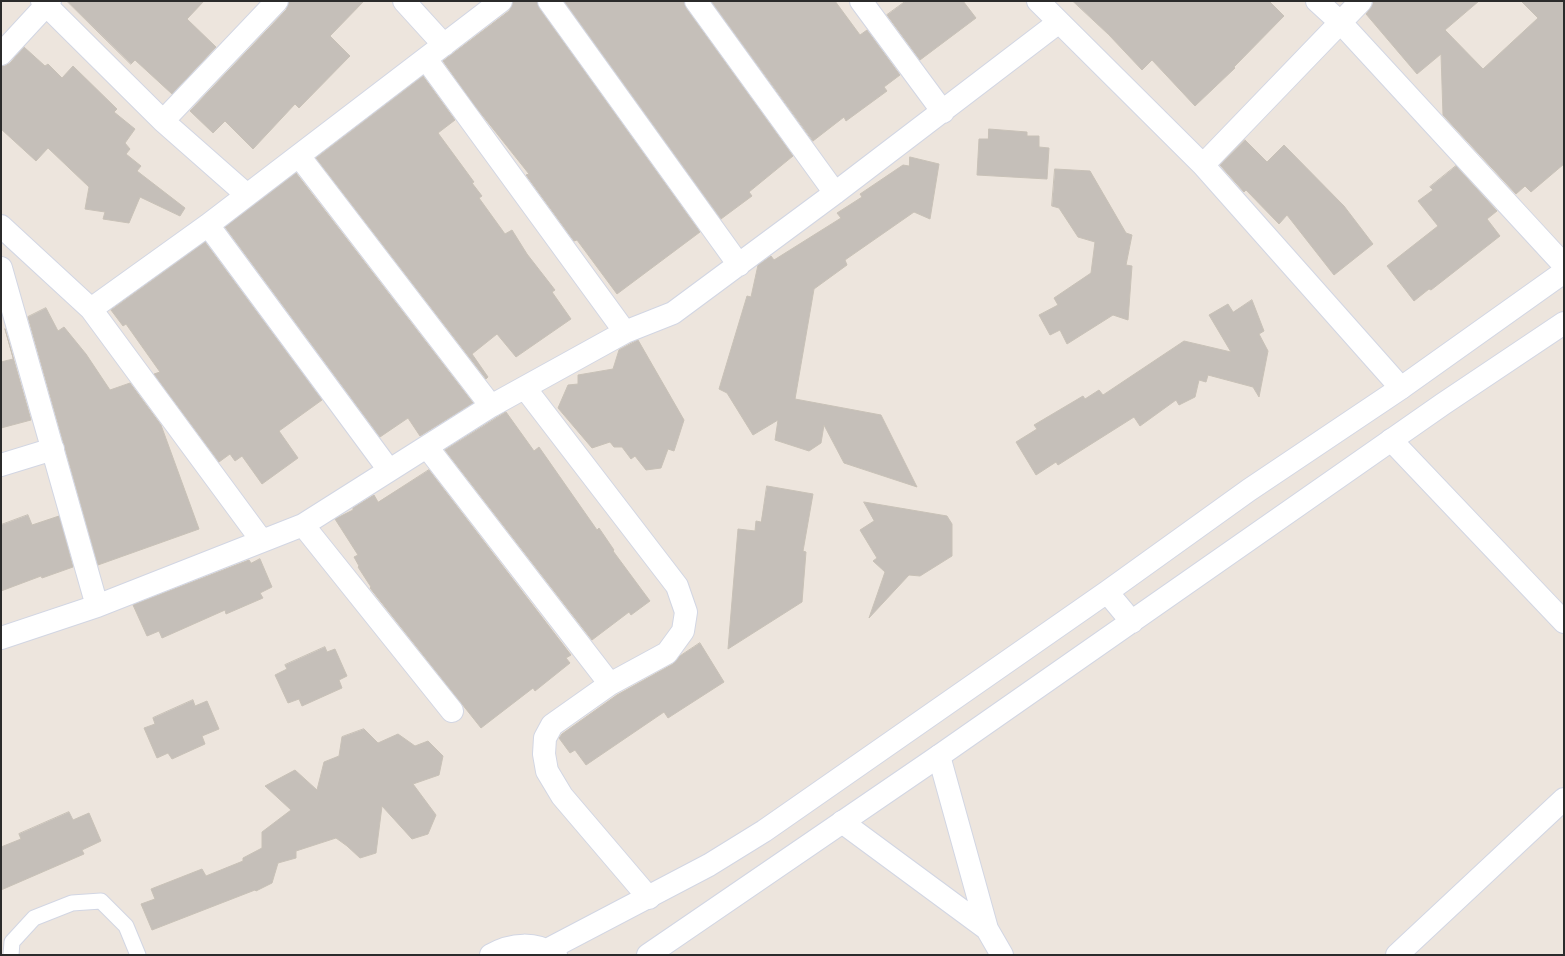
<!DOCTYPE html>
<html>
<head>
<meta charset="utf-8">
<style>
  body { margin:0 }
  #map { position:relative; width:1565px; height:956px; overflow:hidden; background:#ede5dd; font-family:"Open Sans",sans-serif }
  canvas { display:block }
  .frame { position:absolute; inset:0; border:2px solid #2b2b2b; pointer-events:none }
</style>
</head>
<body>
<div id="map">
<canvas width="1565" height="956"></canvas>
<div class="frame"></div>
</div>
<script>
const g = document.querySelector('canvas').getContext('2d');
g.lineJoin = 'round';
function fill(path, color) {
  g.fillStyle = color;
  g.fill(path, 'evenodd');
}
function stroke(path, color, width, dash) {
  g.strokeStyle = color;
  g.lineWidth = width;
  g.lineCap = dash ? 'butt' : 'round';
  g.setLineDash(dash || []);
  g.stroke(path);
}
const building = new Path2D(`
  M 67,1 L 204,1 L 187,19 L 216,47 L 172,94 L 135,60 L 131,64 Z
  M 289,1 L 364,1 L 330,36 L 350,56 L 299,108 L 295,104 L 253,149 L 225,121 L 213,133 L 190,111 L 286,10 Z
  M 513,1 L 537,1 L 539,8 L 700,232 L 617,294 L 577,240 L 574,241 L 526,175 L 529,174 L 475,106 L 443,61 L 509,11 L 512,6 Z
  M 564,1 L 684,1 L 686,8 L 793,156 L 749,192 L 752,196 L 721,219 Z
  M 711,1 L 835,1 L 860,35 L 867,30 L 900,75 L 884,87 L 887,91 L 846,121 L 844,117 L 813,141 Z
  M 906,1 L 963,1 L 976,18 L 920,60 L 887,15 Z
  M 1073,1 L 1269,1 L 1284,16 L 1234,67 L 1235,68 L 1195,106 L 1152,60 L 1142,70 L 1109,35 Z
  M 1373,1 L 1479,1 L 1445,30 L 1483,69 L 1538,18 L 1521,1 L 1564,1 L 1564,164 L 1531,192 L 1525,186 L 1516,194 L 1443,115 L 1441,54 L 1417,74 L 1366,14 L 1373,4 Z
  M 24,47 L 45,66 L 48,64 L 62,78 L 73,66 L 117,109 L 114,112 L 135,129 L 125,143 L 130,149 L 126,154 L 141,166 L 137,171 L 185,208 L 180,216 L 140,197 L 129,223 L 103,219 L 105,212 L 85,209 L 89,187 L 48,148 L 36,161 L 1,129 L 1,66 L 5,66 L 10,63 Z
  M 423,76 L 455,120 L 438,133 L 474,182 L 472,183 L 482,196 L 479,198 L 505,234 L 512,230 L 527,254 L 555,290 L 552,292 L 571,319 L 516,357 L 497,334 L 472,354 L 488,377 L 486,379 L 316,158 Z
  M 989,129 L 1027,132 L 1027,136 L 1039,136 L 1039,147 L 1049,148 L 1047,179 L 977,175 L 979,139 L 988,139 Z
  M 1245,140 L 1267,162 L 1284,145 L 1344,206 L 1373,244 L 1334,275 L 1287,215 L 1279,224 L 1246,190 L 1244,192 L 1220,165 Z
  M 910,157 L 939,164 L 930,219 L 914,212 L 845,260 L 847,265 L 814,289 L 795,399 L 881,415 L 917,487 L 844,463 L 824,425 L 821,443 L 809,451 L 775,440 L 778,420 L 753,435 L 727,393 L 719,389 L 747,296 L 751,297 L 758,265 L 771,256 L 774,260 L 841,218 L 837,213 L 862,197 L 860,194 L 903,165 L 909,166 Z
  M 1456,166 L 1497,211 L 1487,219 L 1500,236 L 1431,290 L 1429,289 L 1414,301 L 1387,266 L 1438,226 L 1418,201 L 1433,190 L 1430,187 Z
  M 1055,169 L 1090,171 L 1126,233 L 1132,235 L 1126,265 L 1132,266 L 1128,320 L 1113,315 L 1067,344 L 1060,330 L 1050,335 L 1039,315 L 1058,305 L 1054,298 L 1091,273 L 1095,242 L 1078,237 L 1059,208 L 1052,206 Z
  M 296,173 L 473,403 L 420,436 L 408,418 L 380,437 L 225,227 Z
  M 205,242 L 322,400 L 279,431 L 298,458 L 262,484 L 242,456 L 235,461 L 230,454 L 219,462 L 154,374 L 160,372 L 126,324 L 123,326 L 111,310 Z
  M 1252,300 L 1264,331 L 1259,334 L 1268,351 L 1259,397 L 1253,387 L 1208,375 L 1206,382 L 1199,380 L 1195,397 L 1179,405 L 1176,400 L 1140,426 L 1134,417 L 1058,465 L 1056,462 L 1036,475 L 1016,442 L 1037,429 L 1034,425 L 1083,396 L 1085,399 L 1099,390 L 1103,395 L 1184,341 L 1231,352 L 1209,315 L 1228,304 L 1233,312 Z
  M 46,308 L 58,331 L 64,327 L 86,354 L 110,390 L 130,383 L 161,425 L 199,529 L 98,565 L 28,317 Z
  M 5,329 L 31,420 L 1,428 L 1,362 L 13,359 Z
  M 638,340 L 684,420 L 674,451 L 668,449 L 661,468 L 646,470 L 635,456 L 631,459 L 622,447 L 614,447 L 610,442 L 592,448 L 558,408 L 568,385 L 578,384 L 578,375 L 613,369 L 619,350 Z
  M 506,412 L 534,451 L 539,447 L 597,530 L 599,528 L 614,550 L 613,551 L 650,601 L 631,615 L 629,612 L 592,640 L 445,450 Z
  M 429,470 L 571,655 L 566,658 L 570,663 L 535,691 L 533,688 L 481,728 L 370,588 L 371,587 L 358,567 L 359,566 L 354,557 L 358,555 L 335,519 L 353,510 L 353,508 L 374,495 L 378,502 Z
  M 767,486 L 813,494 L 803,551 L 806,552 L 802,602 L 728,649 L 738,529 L 755,531 L 756,521 L 761,522 Z
  M 864,502 L 947,516 L 952,524 L 952,556 L 920,576 L 909,575 L 869,618 L 885,572 L 873,561 L 877,558 L 860,530 L 874,521 Z
  M 28,515 L 32,525 L 59,516 L 73,567 L 42,578 L 41,576 L 1,591 L 1,525 Z
  M 260,559 L 272,587 L 260,593 L 263,598 L 226,614 L 225,610 L 162,638 L 159,631 L 147,636 L 133,605 L 249,560 L 251,563 Z
  M 700,643 L 724,682 L 668,718 L 664,712 L 586,765 L 575,750 L 570,753 L 559,738 L 562,734 L 617,695 L 673,664 L 680,656 Z
  M 325,647 L 327,652 L 335,649 L 347,676 L 339,680 L 342,688 L 302,706 L 299,699 L 288,703 L 275,675 L 287,669 L 285,665 Z
  M 193,700 L 195,706 L 207,701 L 219,729 L 202,736 L 205,744 L 172,759 L 168,753 L 157,758 L 144,728 L 155,724 L 153,718 Z
  M 364,729 L 378,743 L 398,734 L 415,746 L 428,741 L 443,756 L 439,775 L 413,784 L 436,815 L 428,834 L 412,839 L 382,806 L 376,853 L 360,858 L 347,846 L 336,838 L 296,851 L 296,858 L 278,863 L 272,883 L 256,891 L 255,890 L 152,930 L 141,904 L 155,899 L 151,889 L 202,869 L 206,876 L 243,861 L 243,858 L 262,848 L 262,832 L 291,810 L 265,786 L 295,770 L 317,790 L 324,762 L 339,756 L 342,737 Z
  M 69,812 L 73,820 L 89,813 L 101,841 L 82,850 L 84,854 L 1,890 L 1,847 L 21,839 L 19,834 Z`);
fill(building, '#c5bfb9');
stroke(building, '#c8c1b7', 1);
const lane = new Path2D(`
  M 11,955 L 12,942 L 34,918 L 72,903 L 101,901 L 126,926 L 138,955`);
const street = new Path2D(`
  M 42,1 L 163,121 L 247,195
  M 404,1 L 444,45
  M 549,1 L 739,265
  M 696,1 L 835,193
  M 861,1 L 943,112
  M 1038,1 L 1203,165 L 1401,388
  M 1317,1 L 1341,23 L 1564,265
  M 1,54 L 50,1
  M 426,59 L 625,332
  M 163,121 L 277,1
  M 299,156 L 491,406
  M 1203,165 L 1361,1
  M 208,225 L 389,470
  M 1,226 L 91,309 L 262,541
  M 1,268 L 97,606
  M 91,309 L 208,225 L 501,1
  M 525,388 L 677,586 L 686,612 L 683,631 L 667,653 L 610,684 L 552,725 L 545,738 L 544,754 L 547,771 L 562,796 L 649,898
  M 1391,440 L 1564,622
  M 427,447 L 610,684
  M 1,465 L 53,449
  M 303,525 L 452,711
  M 1,638 L 97,606 L 303,525 L 491,406 L 625,332 L 673,313 L 835,193 L 1059,22
  M 939,756 L 987,929 L 1002,955
  M 842,822 L 987,929
  M 1397,955 L 1564,799`);
const secondary = new Path2D(`
  M 1107,592 L 1132,622
  M 547,950 L 709,865 L 764,831 L 1107,592 L 1249,490 L 1401,388 L 1564,272
  M 491,955 C 512,943 535,942 556,955
  M 648,955 L 939,756 L 1443,404 L 1564,323`);
stroke(lane, '#d2d6e3', 17);
stroke(street, '#d2d6e3', 24);
stroke(secondary, '#d2d6e3', 24);
stroke(lane, '#fff', 15);
stroke(street, '#fff', 22);
stroke(secondary, '#fff', 22);
</script>
</body>
</html>
